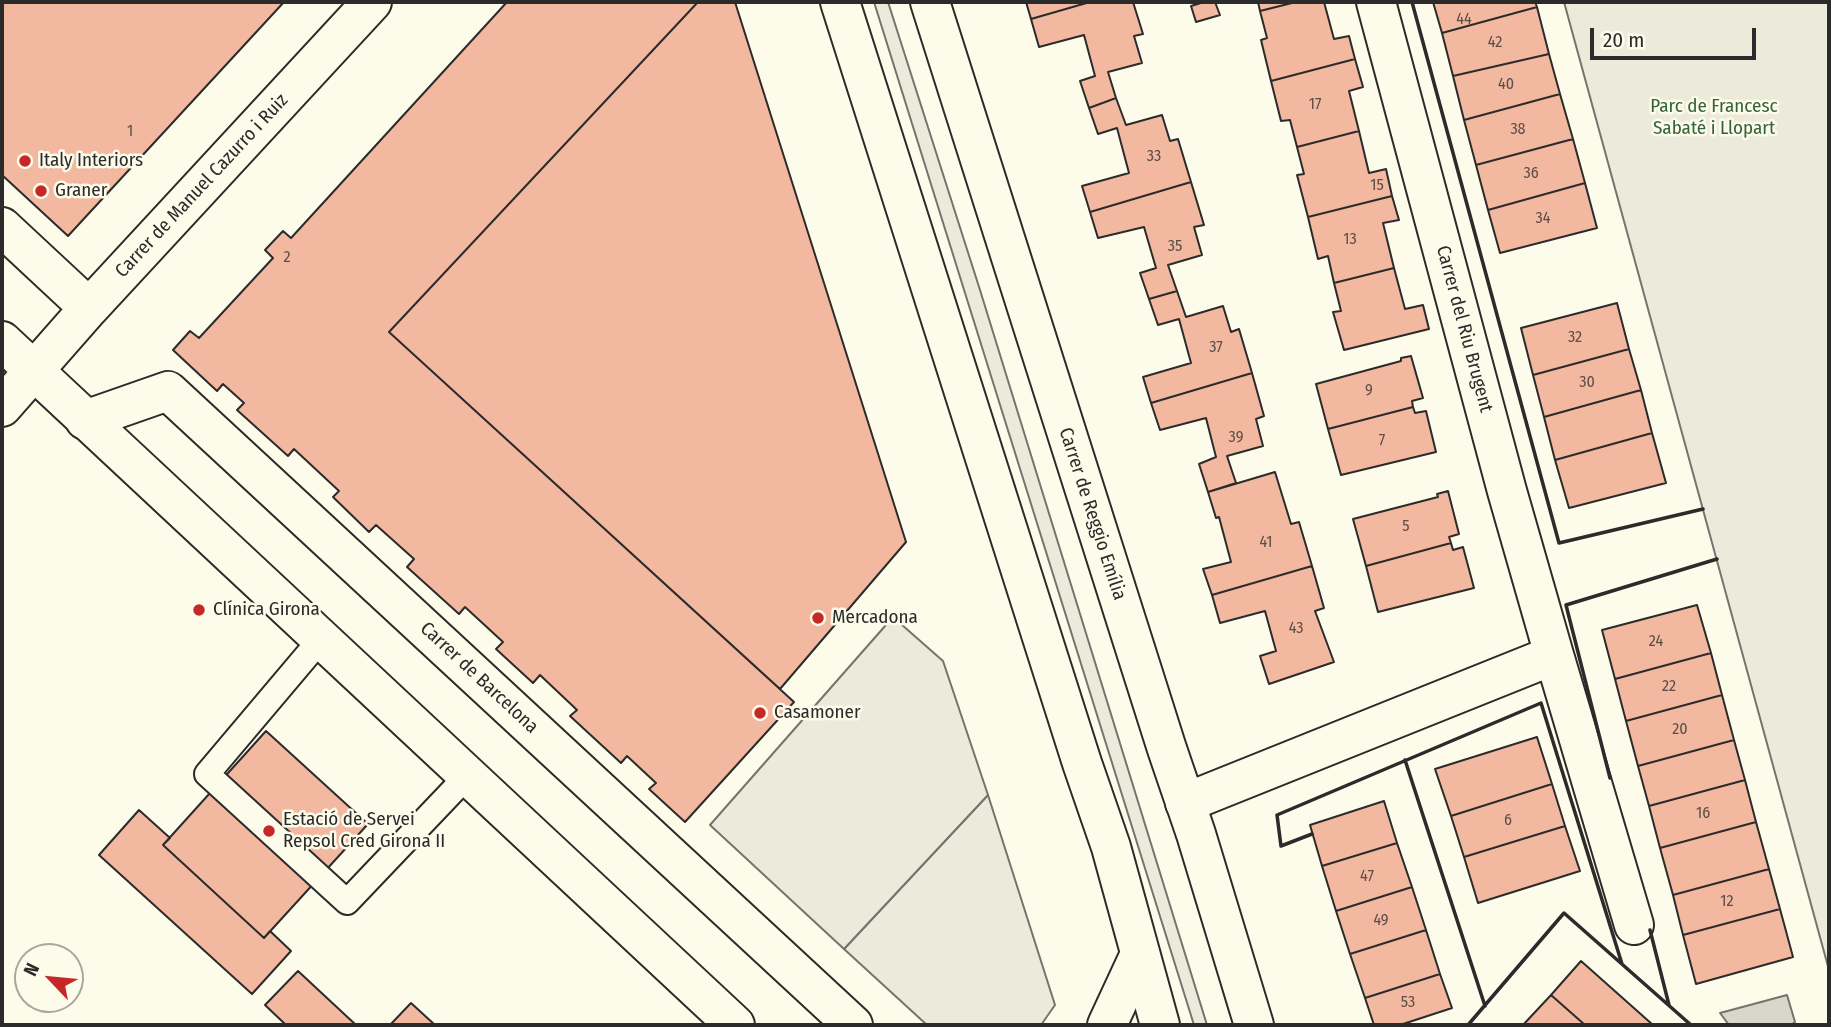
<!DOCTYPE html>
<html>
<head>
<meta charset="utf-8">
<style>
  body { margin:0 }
  #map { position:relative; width:1831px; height:1027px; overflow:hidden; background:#fdfbea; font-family:"Fira Sans Condensed",sans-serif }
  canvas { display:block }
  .frame { position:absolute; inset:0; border:4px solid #2b2b2b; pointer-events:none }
  .north { position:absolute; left:14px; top:943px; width:70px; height:70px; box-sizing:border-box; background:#fdfbea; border:2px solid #a9a89e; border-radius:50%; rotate:296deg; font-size:19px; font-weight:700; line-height:28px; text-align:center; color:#2b2b2b }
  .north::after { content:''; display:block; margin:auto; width:24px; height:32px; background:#c62828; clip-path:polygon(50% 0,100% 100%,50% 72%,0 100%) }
  .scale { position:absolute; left:1590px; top:28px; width:166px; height:32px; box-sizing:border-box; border:4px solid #2b2b2b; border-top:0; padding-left:9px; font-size:21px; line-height:24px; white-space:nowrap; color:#2b2b2b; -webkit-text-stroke:5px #fdfbea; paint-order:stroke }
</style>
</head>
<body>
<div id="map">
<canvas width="1831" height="1027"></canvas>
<div class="frame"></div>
<div class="north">N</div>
<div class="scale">20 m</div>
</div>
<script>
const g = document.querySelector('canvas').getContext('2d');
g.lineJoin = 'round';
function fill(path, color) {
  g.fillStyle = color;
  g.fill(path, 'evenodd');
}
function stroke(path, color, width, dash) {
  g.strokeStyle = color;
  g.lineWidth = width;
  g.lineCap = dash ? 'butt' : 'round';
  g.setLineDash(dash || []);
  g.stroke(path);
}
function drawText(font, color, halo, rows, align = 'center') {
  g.font = font + ' "Fira Sans Condensed",sans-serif';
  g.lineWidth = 5;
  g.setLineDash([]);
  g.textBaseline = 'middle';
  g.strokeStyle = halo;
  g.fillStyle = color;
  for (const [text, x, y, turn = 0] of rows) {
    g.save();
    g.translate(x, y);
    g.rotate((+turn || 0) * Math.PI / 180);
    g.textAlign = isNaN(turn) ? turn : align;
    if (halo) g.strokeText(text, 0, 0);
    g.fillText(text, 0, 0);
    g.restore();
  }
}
const green = new Path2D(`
  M 874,2 L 888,2 L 980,290 L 1207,1025 L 1194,1025 Z
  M 1564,2 L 1829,2 L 1829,970 Z
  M 988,795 L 1055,1005 L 1041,1025 L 927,1025 L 844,949 Z`);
fill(green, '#ecebdb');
stroke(green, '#74746e', 2);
const parking = new Path2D(`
  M 893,617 L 943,661 L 988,795 L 844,949 L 710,825 Z`);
fill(parking, '#eceadb');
stroke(parking, '#74746e', 2);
const water = new Path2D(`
  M 1787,995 L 1795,1022 L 1791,1025 L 1729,1025 L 1720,1013 Z`);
fill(water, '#d8d7c9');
stroke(water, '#74746e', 2);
const building = new Path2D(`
  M 2,2 L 284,2 L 68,236 L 2,175 Z
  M 507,2 L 698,2 L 389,332 L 794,702 L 685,822 L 649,789 L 656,783 L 627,756 L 621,763 L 570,716 L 577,710 L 540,675 L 533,683 L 496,649 L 503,642 L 465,607 L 459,614 L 407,567 L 414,559 L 376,525 L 369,532 L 333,497 L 339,491 L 294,449 L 288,456 L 237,410 L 244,403 L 223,384 L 217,391 L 173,350 L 190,331 L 199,338 L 273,258 L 265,250 L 283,231 L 291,238 Z
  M 698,2 L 735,2 L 906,542 L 780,689 L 389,332 Z
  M 1026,2 L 1090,2 L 1031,19 Z
  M 1090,2 L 1133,2 L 1143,34 L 1134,36 L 1142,63 L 1108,72 L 1116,98 L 1089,108 L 1080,81 L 1095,76 L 1084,35 L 1039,47 L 1031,19 Z
  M 1204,2 L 1215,2 L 1220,15 L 1196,22 L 1191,6 Z
  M 1258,2 L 1296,2 L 1260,11 Z
  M 1296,2 L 1324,2 L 1334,39 L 1349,36 L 1355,59 L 1271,81 L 1261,40 L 1267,38 L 1260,11 Z
  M 1433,2 L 1535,2 L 1537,7 L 1442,33 Z
  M 1537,7 L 1549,54 L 1453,76 L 1442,33 Z
  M 1549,54 L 1560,94 L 1464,120 L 1453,76 Z
  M 1355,59 L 1363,87 L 1349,91 L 1359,131 L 1297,147 L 1290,120 L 1281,121 L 1271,81 Z
  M 1560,94 L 1573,139 L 1476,165 L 1464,120 Z
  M 1116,98 L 1126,125 L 1162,115 L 1170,141 L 1178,139 L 1191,182 L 1090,212 L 1082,186 L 1129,173 L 1117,128 L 1098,134 L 1089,108 Z
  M 1359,131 L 1369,173 L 1386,169 L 1392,196 L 1308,217 L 1297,175 L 1304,174 L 1297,147 Z
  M 1573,139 L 1585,183 L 1488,210 L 1476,165 Z
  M 1191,182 L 1204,225 L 1194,227 L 1202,255 L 1168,265 L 1177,291 L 1149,299 L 1140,273 L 1156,268 L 1144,227 L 1098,238 L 1090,212 Z
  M 1585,183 L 1597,228 L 1500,253 L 1488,210 Z
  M 1392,196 L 1399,220 L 1383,223 L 1394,268 L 1334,283 L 1328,256 L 1318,259 L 1308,217 Z
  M 1394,268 L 1405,309 L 1423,305 L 1429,329 L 1344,350 L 1333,312 L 1341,311 L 1334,283 Z
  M 1177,291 L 1186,317 L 1223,306 L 1231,332 L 1239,329 L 1252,373 L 1151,403 L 1143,377 L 1191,363 L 1179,319 L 1158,325 L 1149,299 Z
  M 1617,303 L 1629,349 L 1533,375 L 1521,328 Z
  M 1629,349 L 1641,390 L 1544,417 L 1533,375 Z
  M 1411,356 L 1423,398 L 1412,401 L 1413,407 L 1328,429 L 1316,384 L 1401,361 L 1401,358 Z
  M 1252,373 L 1264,416 L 1256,419 L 1263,446 L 1227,456 L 1236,483 L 1208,492 L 1199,464 L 1216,457 L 1206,418 L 1160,430 L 1151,403 Z
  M 1641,390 L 1652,433 L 1555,460 L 1544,417 Z
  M 1413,407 L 1415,413 L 1426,411 L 1436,452 L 1341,475 L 1328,429 Z
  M 1652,433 L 1666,483 L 1569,508 L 1555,460 Z
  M 1275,472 L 1291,524 L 1299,522 L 1312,566 L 1212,595 L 1203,569 L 1231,562 L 1219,517 L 1216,518 L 1208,492 Z
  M 1448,491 L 1459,534 L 1449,537 L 1451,543 L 1366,566 L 1353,519 L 1438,497 L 1437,494 Z
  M 1451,543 L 1453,550 L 1463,547 L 1474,588 L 1378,612 L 1366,566 Z
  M 1312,566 L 1324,608 L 1315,611 L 1334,662 L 1269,684 L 1260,656 L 1276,651 L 1265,611 L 1220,623 L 1212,595 Z
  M 1697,605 L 1711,653 L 1615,679 L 1602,630 Z
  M 1711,653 L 1722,695 L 1626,721 L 1615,679 Z
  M 1722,695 L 1734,740 L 1638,766 L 1626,721 Z
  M 266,731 L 368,824 L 264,938 L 163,845 Z
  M 1537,737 L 1552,784 L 1451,816 L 1435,769 Z
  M 1734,740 L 1745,780 L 1649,806 L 1638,766 Z
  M 1745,780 L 1756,822 L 1660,848 L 1649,806 Z
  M 1552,784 L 1565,826 L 1464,857 L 1451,816 Z
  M 1384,801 L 1397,843 L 1322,866 L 1310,825 Z
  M 139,810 L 170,838 L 163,845 L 264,938 L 270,931 L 291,951 L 252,994 L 99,855 Z
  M 1756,822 L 1769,869 L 1673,895 L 1660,848 Z
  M 1565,826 L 1580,871 L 1478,903 L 1464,857 Z
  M 1397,843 L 1412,887 L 1336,911 L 1322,866 Z
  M 1769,869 L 1780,909 L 1683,935 L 1673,895 Z
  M 1412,887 L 1426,930 L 1350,954 L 1336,911 Z
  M 1780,909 L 1793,957 L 1696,984 L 1683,935 Z
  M 1426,930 L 1440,974 L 1365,998 L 1350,954 Z
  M 1581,961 L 1653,1025 L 1585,1025 L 1551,995 Z
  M 298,971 L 356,1025 L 286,1025 L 265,1005 Z
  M 1440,974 L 1452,1008 L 1400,1025 L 1374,1025 L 1365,998 Z
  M 1551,995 L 1585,1025 L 1523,1025 Z
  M 411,1003 L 435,1025 L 390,1025 Z`);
fill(building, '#f2b8a0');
stroke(building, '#2b2b2b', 2);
const lane = new Path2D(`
  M 321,639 L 207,774 L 347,902 L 467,776`);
const street = new Path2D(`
  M 2,227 L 89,308
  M 2,407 L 89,308 L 372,2
  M 85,420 L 168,391 L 853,1025
  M 1554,655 L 1634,925
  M 1185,803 L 1554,655 L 1507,491 L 1376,2
  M 1107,1025 L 1140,954`);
const secondary = new Path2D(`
  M 840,2 L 1082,763 L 1111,847 L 1160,1025
  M 930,2 L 1167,749 L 1196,834 L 1254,1025
  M 2,341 L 735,1025`);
stroke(lane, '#2b2b2b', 28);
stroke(street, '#2b2b2b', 42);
stroke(secondary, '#2b2b2b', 42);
stroke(lane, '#fdfbea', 24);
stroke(street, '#fdfbea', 38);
stroke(secondary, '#fdfbea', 38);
stroke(new Path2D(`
  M 1412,2 L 1559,543 L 1703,509
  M 1405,760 L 1485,1006
  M 1610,778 L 1566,605 L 1717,559
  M 1312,834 L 1281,846 L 1277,815 L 1541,703 L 1622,964
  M 1650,930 L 1669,1005
  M 1468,1025 L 1564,913 L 1691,1025`), '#2b2b2b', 3.5);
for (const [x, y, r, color] of [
  [25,161,7,"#c62828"],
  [41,191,7,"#c62828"],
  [199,610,7,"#c62828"],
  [818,618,7,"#c62828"],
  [760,713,7,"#c62828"],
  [269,831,7,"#c62828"]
]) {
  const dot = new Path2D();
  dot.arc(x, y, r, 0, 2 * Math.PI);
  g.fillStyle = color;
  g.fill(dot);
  stroke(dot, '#fdfbea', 2.5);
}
drawText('16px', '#5d4e48', null, [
  ["44",1464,20],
  ["42",1495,43],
  ["40",1506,85],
  ["17",1315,105],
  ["38",1518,130],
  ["1",130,132],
  ["33",1154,157],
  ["36",1531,174],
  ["15",1377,186],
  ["34",1543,219],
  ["13",1350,240],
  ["35",1175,247],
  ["2",287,258],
  ["32",1575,338],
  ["37",1216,348],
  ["30",1587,383],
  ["9",1369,391],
  ["39",1236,438],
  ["7",1382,441],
  ["5",1406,527],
  ["41",1266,543],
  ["43",1296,629],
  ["24",1656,642],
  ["22",1669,687],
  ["20",1680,730],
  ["16",1703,814],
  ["6",1508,821],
  ["47",1367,877],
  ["12",1727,902],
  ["49",1381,921],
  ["53",1408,1003]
]);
drawText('19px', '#34623c', '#fdfbea', [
  ["Parc de Francesc",1714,107],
  ["Sabaté i Llopart",1714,129]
]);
drawText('19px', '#2b2b2b', '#fdfbea', [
  ["Italy Interiors",39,161],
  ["Graner",55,191],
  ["Clínica Girona",213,610],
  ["Mercadona",832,618],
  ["Casamoner",774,713],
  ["Estació de Servei",283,820],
  ["Repsol Cred Girona II",283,842]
], 'left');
drawText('19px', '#2b2b2b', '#fdfbea', [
  ["Carrer de Manuel Cazurro i Ruiz",202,186,-47],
  ["Carrer del Riu Brugent",1464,329,75],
  ["Carrer de Reggio Emília",1092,514,72],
  ["Carrer de Barcelona",479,678,43]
]);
</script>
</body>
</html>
